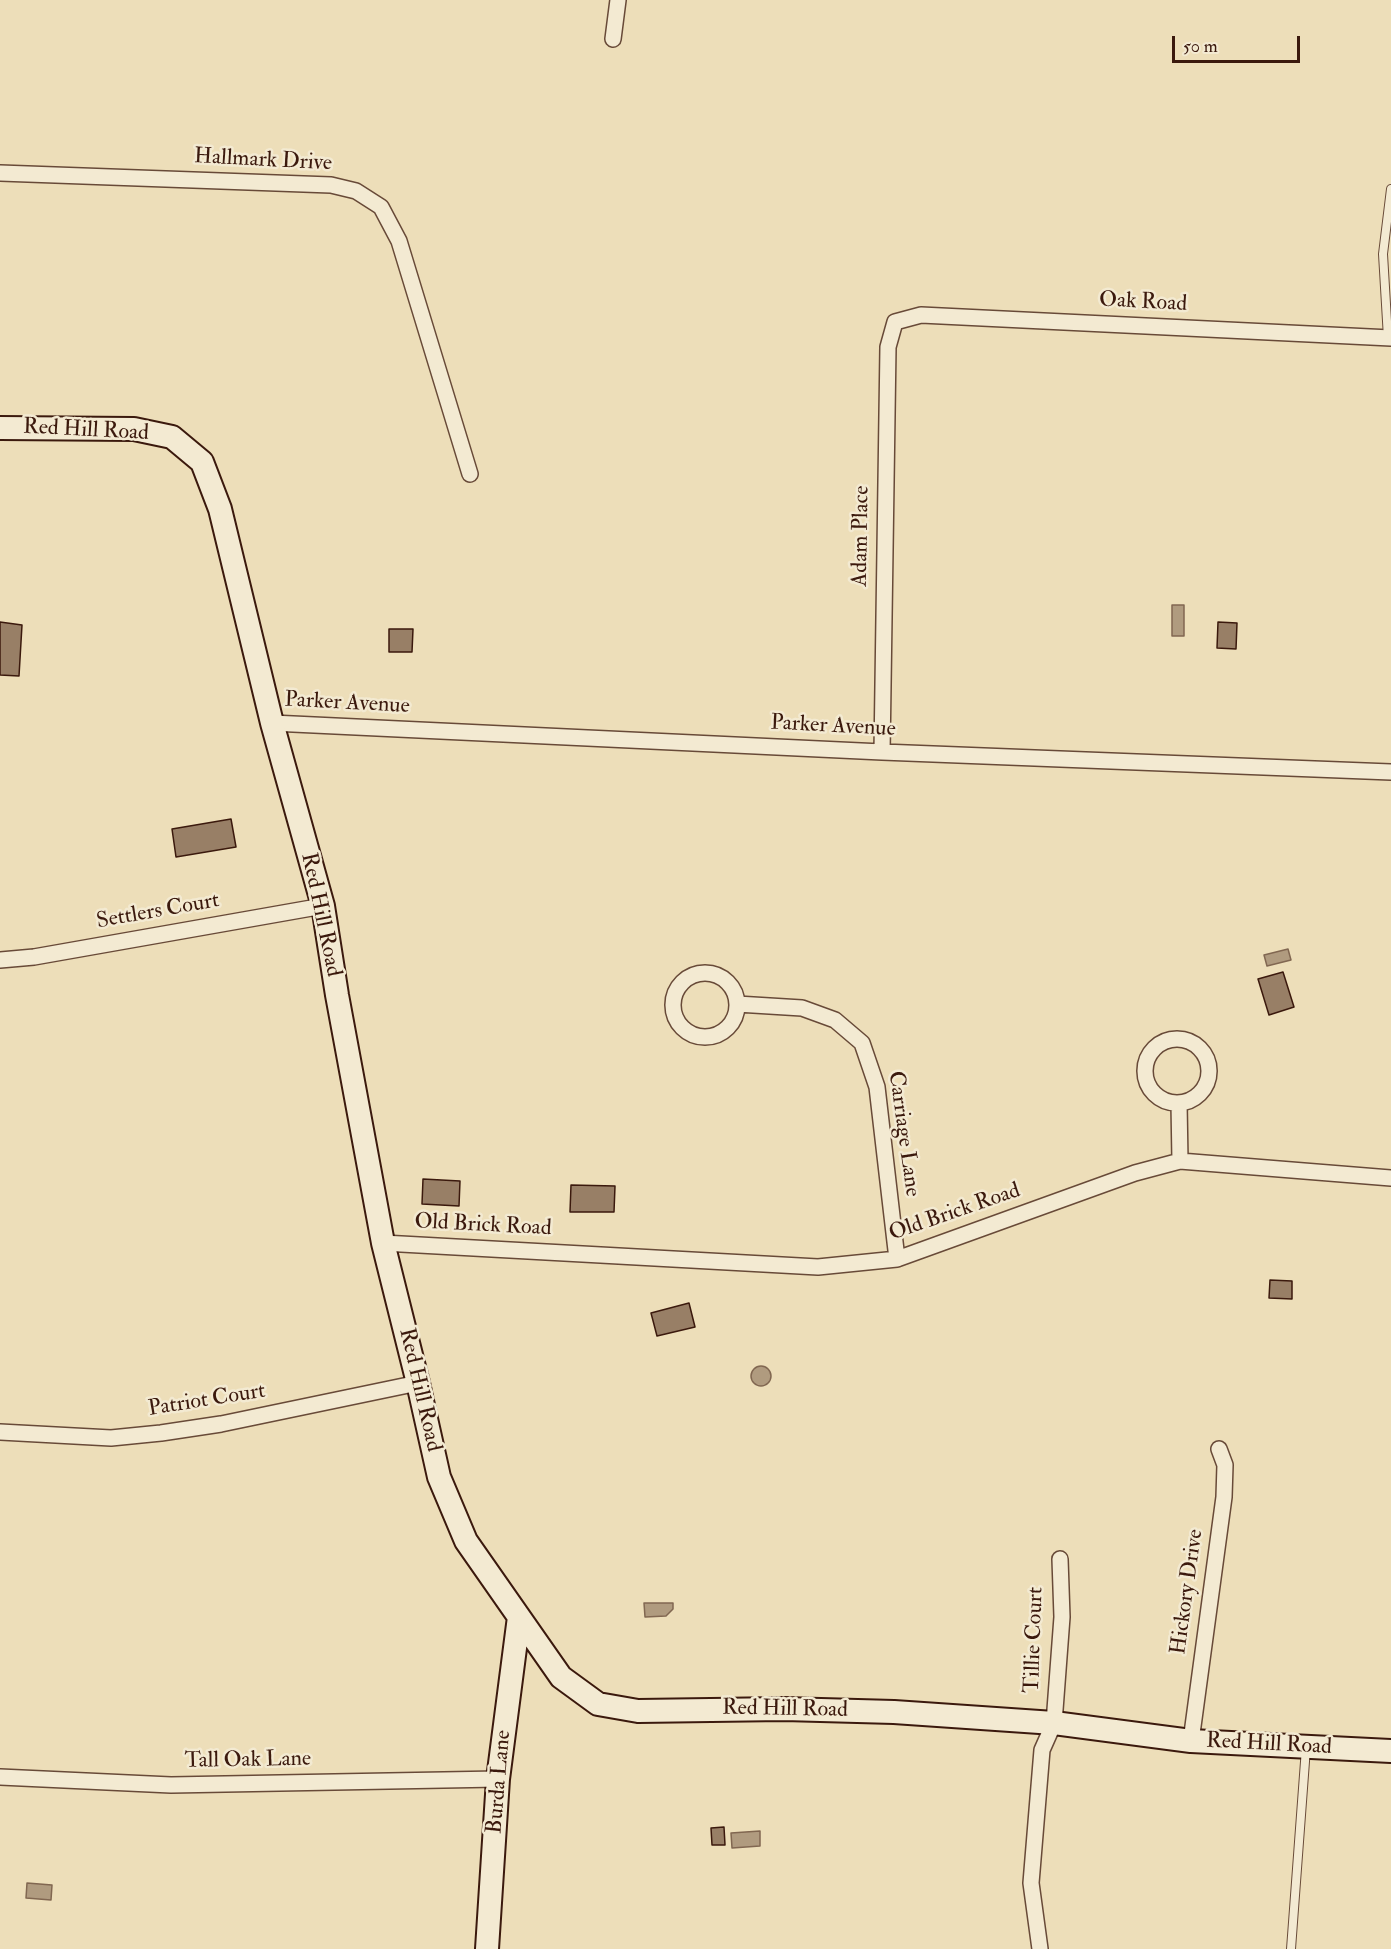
<!DOCTYPE html>
<html>
<head>
<meta charset="utf-8">
<style>
  body { margin:0 }
  #map { position:relative; width:1391px; height:1949px; overflow:hidden; background:#eddeb9; font-family:"IM FELL Double Pica",serif }
  canvas { display:block }
  .scale { position:absolute; left:1172px; top:36px; width:128px; height:27px; box-sizing:border-box; border:3px solid #3b190d; border-top:0; padding-left:8px; font-size:18px; line-height:21px; white-space:nowrap; color:#3b190d; -webkit-text-stroke:4px #f3ead2; paint-order:stroke }
</style>
</head>
<body>
<div id="map">
<canvas width="1391" height="1949"></canvas>
<div class="scale">50 m</div>
</div>
<script>
const g = document.querySelector('canvas').getContext('2d');
g.lineJoin = 'round';
function fill(path, color) {
  g.fillStyle = color;
  g.fill(path, 'evenodd');
}
function stroke(path, color, width, dash) {
  g.strokeStyle = color;
  g.lineWidth = width;
  g.lineCap = dash ? 'butt' : 'round';
  g.setLineDash(dash || []);
  g.stroke(path);
}
function drawText(font, color, halo, rows, align = 'center') {
  g.font = font + ' "IM FELL Double Pica",serif';
  g.lineWidth = 5;
  g.setLineDash([]);
  g.textBaseline = 'middle';
  g.strokeStyle = halo;
  g.fillStyle = color;
  for (const [text, x, y, turn = 0] of rows) {
    g.save();
    g.translate(x, y);
    g.rotate((+turn || 0) * Math.PI / 180);
    g.textAlign = isNaN(turn) ? turn : align;
    if (halo) g.strokeText(text, 0, 0);
    g.fillText(text, 0, 0);
    g.restore();
  }
}
const water = new Path2D(`
  M 1172,605 L 1184,605 L 1184,636 L 1172,636 Z
  M 1288,949 L 1291,960 L 1267,966 L 1264,955 Z
  M751 1376a10 10 0 1 1 20 0a10 10 0 1 1-20 0Z
  M 644,1603 L 673,1603 L 673,1609 L 666,1616 L 645,1617 Z
  M 760,1831 L 760,1846 L 732,1848 L 731,1833 Z
  M 27,1883 L 52,1885 L 51,1900 L 26,1898 Z`);
fill(water, '#b09b7f');
stroke(water, '#816751', 1.5);
const building = new Path2D(`
  M 0,622 L 22,625 L 19,676 L 0,675 Z
  M 1218,622 L 1237,623 L 1236,649 L 1217,648 Z
  M 389,629 L 413,629 L 412,652 L 389,652 Z
  M 231,819 L 236,847 L 176,857 L 172,829 Z
  M 1283,972 L 1294,1007 L 1269,1015 L 1258,979 Z
  M 423,1179 L 460,1181 L 459,1206 L 422,1204 Z
  M 571,1185 L 615,1186 L 614,1212 L 570,1212 Z
  M 1270,1280 L 1292,1281 L 1292,1299 L 1269,1298 Z
  M 689,1303 L 695,1327 L 657,1336 L 651,1313 Z
  M 724,1827 L 725,1845 L 712,1845 L 711,1828 Z`);
fill(building, '#987f66');
stroke(building, '#3b190d', 1.5);
const lane = new Path2D(`
  M 1388,338 L 1383,254 L 1391,189
  M 1291,1949 L 1306,1748`);
const street = new Path2D(`
  M 613,39 L 618,0
  M 0,173 L 331,185 L 356,191 L 381,207 L 399,241 L 470,474
  M 272,723 L 882,752 L 1391,772
  M 882,752 L 888,347 L 895,322 L 921,315 L 1391,338
  M 0,960 L 34,957 L 323,906
  M673 1005a32 32 0 1 1 64 0a32 32 0 1 1-64 0Z
  M 737,1004 L 802,1008 L 835,1020 L 862,1043 L 877,1087 L 897,1259
  M1145 1071a32 32 0 1 1 64 0a32 32 0 1 1-64 0Z
  M 1179,1103 L 1180,1161
  M 383,1243 L 818,1267 L 897,1259 L 1135,1173 L 1180,1161 L 1391,1178
  M 0,1432 L 111,1438 L 161,1433 L 221,1424 L 418,1383
  M 1191,1741 L 1224,1497 L 1225,1465 L 1219,1449
  M 0,1777 L 171,1785 L 498,1779
  M 1040,1949 L 1031,1883 L 1042,1750 L 1054,1723 L 1062,1617 L 1060,1559`);
const secondary = new Path2D(`
  M 0,428 L 134,429 L 172,437 L 202,462 L 220,509 L 272,723 L 323,906 L 337,995 L 383,1243 L 418,1383 L 439,1477 L 466,1541 L 561,1677 L 598,1704 L 638,1711 L 784,1709 L 894,1712 L 1054,1723 L 1191,1741 L 1391,1751
  M 487,1949 L 498,1779 L 519,1617`);
stroke(lane, '#684a38', 10);
stroke(street, '#684a38', 18);
stroke(secondary, '#3b190d', 26);
stroke(lane, '#f3ead2', 8);
stroke(street, '#f3ead2', 15);
stroke(secondary, '#f3ead2', 22);
drawText('22px', '#3b190d', '#f3ead2', [
  ["Hallmark Drive",263,161,3],
  ["Oak Road",1143,303,3],
  ["Red Hill Road",86,431,3],
  ["Adam Place",862,536,-89],
  ["Parker Avenue",347,704,3],
  ["Parker Avenue",833,727,3],
  ["Settlers Court",158,912,-10],
  ["Red Hill Road",320,915,78],
  ["Carriage Lane",903,1134,82],
  ["Old Brick Road",955,1213,-19],
  ["Old Brick Road",483,1226,3],
  ["Red Hill Road",419,1390,77],
  ["Patriot Court",207,1401,-9],
  ["Hickory Drive",1188,1592,-82],
  ["Tillie Court",1035,1640,-88],
  ["Red Hill Road",785,1710,1],
  ["Red Hill Road",1269,1745,3],
  ["Tall Oak Lane",248,1761,-1],
  ["Burda Lane",500,1782,-85]
]);
</script>
</body>
</html>
